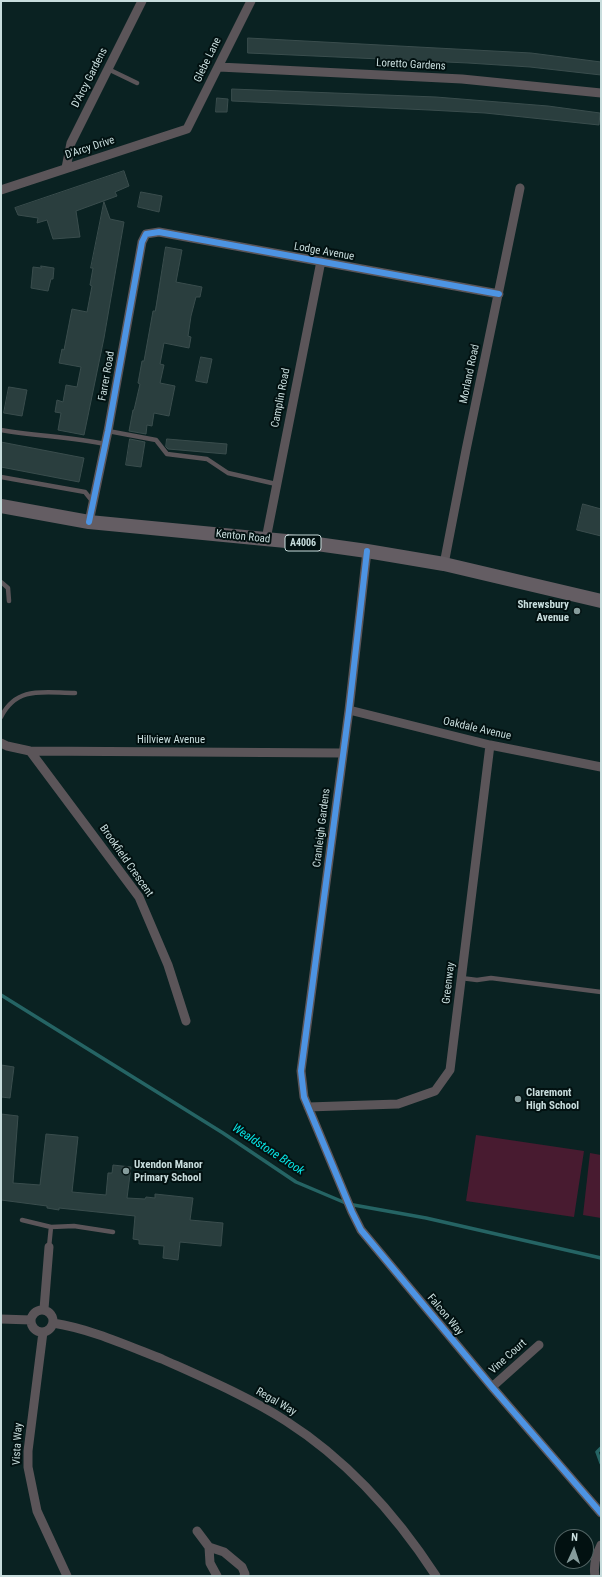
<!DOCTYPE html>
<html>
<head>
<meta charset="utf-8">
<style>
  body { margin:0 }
  #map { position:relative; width:602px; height:1577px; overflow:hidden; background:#0a2222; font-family:"Roboto Condensed",sans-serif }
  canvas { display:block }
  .frame { position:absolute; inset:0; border:2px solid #c8dddd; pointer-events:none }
  .north { position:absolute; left:554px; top:1529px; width:40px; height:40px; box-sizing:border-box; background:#021111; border:1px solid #516363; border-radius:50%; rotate:3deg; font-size:11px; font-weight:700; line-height:16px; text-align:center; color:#c8dddd }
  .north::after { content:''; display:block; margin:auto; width:14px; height:18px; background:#869c9c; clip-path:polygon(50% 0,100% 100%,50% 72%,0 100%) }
</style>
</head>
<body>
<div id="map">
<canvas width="602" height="1577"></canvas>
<div class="frame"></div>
<div class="north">N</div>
</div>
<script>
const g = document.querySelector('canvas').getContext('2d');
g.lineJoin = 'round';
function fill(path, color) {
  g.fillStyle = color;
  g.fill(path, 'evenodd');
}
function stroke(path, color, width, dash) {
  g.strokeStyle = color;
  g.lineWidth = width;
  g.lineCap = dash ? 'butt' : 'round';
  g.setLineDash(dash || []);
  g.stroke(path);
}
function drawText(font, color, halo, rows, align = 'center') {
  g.font = font + ' "Roboto Condensed",sans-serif';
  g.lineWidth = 4;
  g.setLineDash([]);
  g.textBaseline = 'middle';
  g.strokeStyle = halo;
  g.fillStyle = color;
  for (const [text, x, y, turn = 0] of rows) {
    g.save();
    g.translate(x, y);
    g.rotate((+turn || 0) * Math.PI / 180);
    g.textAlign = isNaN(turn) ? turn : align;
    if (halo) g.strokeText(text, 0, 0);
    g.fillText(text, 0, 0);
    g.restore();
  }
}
fill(new Path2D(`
  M 476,1135 L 584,1151 L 574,1217 L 466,1201 Z
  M 590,1153 L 601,1155 L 601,1218 L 583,1215 Z`), '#481b30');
stroke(new Path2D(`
  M 1,995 L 223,1133 L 296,1182 L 348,1204 L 426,1218 L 601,1258
  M 601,1448 L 597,1452 L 601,1463`), '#256464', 3.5);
const building = new Path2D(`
  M 248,38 L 531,53 L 601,62 L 601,75 L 530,67 L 468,63 L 248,53 Z
  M 232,89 L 436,97 L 548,106 L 600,113 L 599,125 L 485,113 L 429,110 L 232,101 Z
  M 217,98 L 228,99 L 227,112 L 216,112 Z
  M 124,171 L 129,186 L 115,192 L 117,196 L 76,211 L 80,237 L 53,239 L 47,220 L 37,223 L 38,218 L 18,215 L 15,208 Z
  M 141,192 L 162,196 L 159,212 L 138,207 Z
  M 104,202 L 110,219 L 124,222 L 104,338 L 84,435 L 58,430 L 61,413 L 55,412 L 57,400 L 63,402 L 66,385 L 77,387 L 81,367 L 59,363 L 62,349 L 64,350 L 72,309 L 87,312 L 92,286 L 90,285 L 93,268 L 91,268 Z
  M 166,247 L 182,250 L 176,282 L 202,287 L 200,297 L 196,297 L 191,316 L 188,336 L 191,337 L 189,348 L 164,343 L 160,364 L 164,365 L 160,383 L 175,386 L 169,416 L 154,413 L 152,426 L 147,425 L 146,434 L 129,431 L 133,410 L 134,410 L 140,384 L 138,383 L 142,361 L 144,361 L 153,311 L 155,311 Z
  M 41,266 L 54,268 L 53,279 L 51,279 L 48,291 L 31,288 L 33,267 L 41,268 Z
  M 201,357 L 212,359 L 207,383 L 196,381 Z
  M 9,387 L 27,390 L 22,416 L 4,413 Z
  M 130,439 L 145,442 L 141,467 L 126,465 Z
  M 167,439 L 227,444 L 226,454 L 168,449 L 166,447 Z
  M 1,442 L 84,458 L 79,482 L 1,467 Z
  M 583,504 L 601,509 L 601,536 L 577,530 Z
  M 1,1065 L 14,1067 L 10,1098 L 1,1097 Z
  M 1,1114 L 18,1116 L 13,1183 L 40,1185 L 46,1134 L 78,1137 L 72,1192 L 106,1195 L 108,1173 L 112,1173 L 113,1165 L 131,1167 L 127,1198 L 145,1199 L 146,1197 L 155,1198 L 155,1194 L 193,1198 L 190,1220 L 223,1223 L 221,1246 L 180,1242 L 178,1260 L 163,1258 L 164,1246 L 139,1244 L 139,1240 L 133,1239 L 135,1216 L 59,1208 L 59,1210 L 47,1208 L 47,1206 L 1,1200 Z`);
fill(building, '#2a3e3e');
stroke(building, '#3a4d4d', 1);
stroke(new Path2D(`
  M 108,69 L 137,83
  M 1,430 C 36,436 70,437 105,444
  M 108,431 L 156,440 L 167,454 L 207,459 L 228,473 L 276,484
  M 1,477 L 85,492 L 93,502
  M 1,582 L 8,588 L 9,601
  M 1,717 C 17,685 45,693 75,693
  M 461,978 L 477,980 L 491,978 L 601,992
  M 22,1220 L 51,1227
  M 49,1247 L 51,1227 L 74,1226 L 113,1232`), '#5b5559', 4.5);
stroke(new Path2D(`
  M 219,67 L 462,79 L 601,93
  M 66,168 L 71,143 L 142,1
  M 1,190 L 187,129 L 251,1
  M 89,522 L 108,431 L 142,242 L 146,234 L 159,232 L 499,294
  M 266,539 L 321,261
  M 367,551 L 349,710 L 301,1071 L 304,1097 L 352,1212 L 361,1230 L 492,1387 L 601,1513
  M 444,564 L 466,450 L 520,188
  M 349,710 L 490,745 L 601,767
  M 1,743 L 7,746 L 30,751 L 342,753
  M 30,751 L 139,897 L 168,965 L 186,1021
  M 308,1107 L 398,1104 L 435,1091 L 450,1070 L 490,745
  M 44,1309 L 49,1247
  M31 1321a11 11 0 1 1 22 0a11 11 0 1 1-22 0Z
  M 1,1319 L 31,1320
  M 53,1323 C 91,1329 126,1345 162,1359 C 202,1377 249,1397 286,1421 C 347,1460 397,1516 436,1576
  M 43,1332 L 28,1451 L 28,1467 L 37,1511 L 67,1576
  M 492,1387 L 539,1345
  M 197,1531 L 209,1547 L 224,1552 L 242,1567 L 245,1574 L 244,1576
  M 209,1547 L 210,1563 L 217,1576
  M 595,1576 C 593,1565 596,1555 601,1545`), '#5b5559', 9);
stroke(new Path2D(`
  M 1,506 L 89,522 L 317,544 L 367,551 L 444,564 L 601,601`), '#645d63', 14);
stroke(new Path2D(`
  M 89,522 L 108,431 L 142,242 L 146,234 L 159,232 L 499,294
  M 367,551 L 349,710 L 301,1071 L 304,1097 L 352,1212 L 361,1230 L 492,1387 L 601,1513`), '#4d94e3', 6);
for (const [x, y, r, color] of [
  [577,611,4,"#869c9c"],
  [518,1099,4,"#869c9c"],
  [126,1171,4,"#869c9c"]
]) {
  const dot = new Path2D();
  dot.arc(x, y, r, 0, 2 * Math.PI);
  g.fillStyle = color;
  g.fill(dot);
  stroke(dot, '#021111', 1.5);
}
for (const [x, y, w] of [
  [303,543,36]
]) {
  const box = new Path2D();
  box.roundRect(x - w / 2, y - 8, w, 16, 3);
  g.fillStyle = '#021111';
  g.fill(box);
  stroke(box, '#c8dddd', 1);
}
drawText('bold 10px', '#c8dddd', null, [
  ["A4006",303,543]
]);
drawText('11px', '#c8dddd', '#021111', [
  ["Glebe Lane",208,60,-64],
  ["Loretto Gardens",411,65,3],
  ["D'Arcy Gardens",90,78,-63],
  ["D'Arcy Drive",90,148,-18],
  ["Lodge Avenue",324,252,10],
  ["Morland Road",470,374,-78],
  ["Farrer Road",107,376,-80],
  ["Camplin Road",281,398,-79],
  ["Kenton Road",243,537,6],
  ["Oakdale Avenue",477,729,13],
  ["Hillview Avenue",171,740],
  ["Cranleigh Gardens",322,828,-83],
  ["Brookfield Crescent",126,861,55],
  ["Greenway",449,983,-83],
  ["Falcon Way",445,1315,50],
  ["Vine Court",508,1357,-42],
  ["Regal Way",276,1402,30],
  ["Vista Way",18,1444,-87]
]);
drawText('bold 11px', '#c8dddd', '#021111', [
  ["Shrewsbury",569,605,"right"],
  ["Avenue",569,618,"right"],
  ["Claremont",526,1093],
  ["High School",526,1106],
  ["Uxendon Manor",134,1165],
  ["Primary School",134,1178]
], 'left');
drawText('italic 12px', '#07e3e4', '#021111', [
  ["Wealdstone Brook",268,1150,33]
]);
</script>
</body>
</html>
